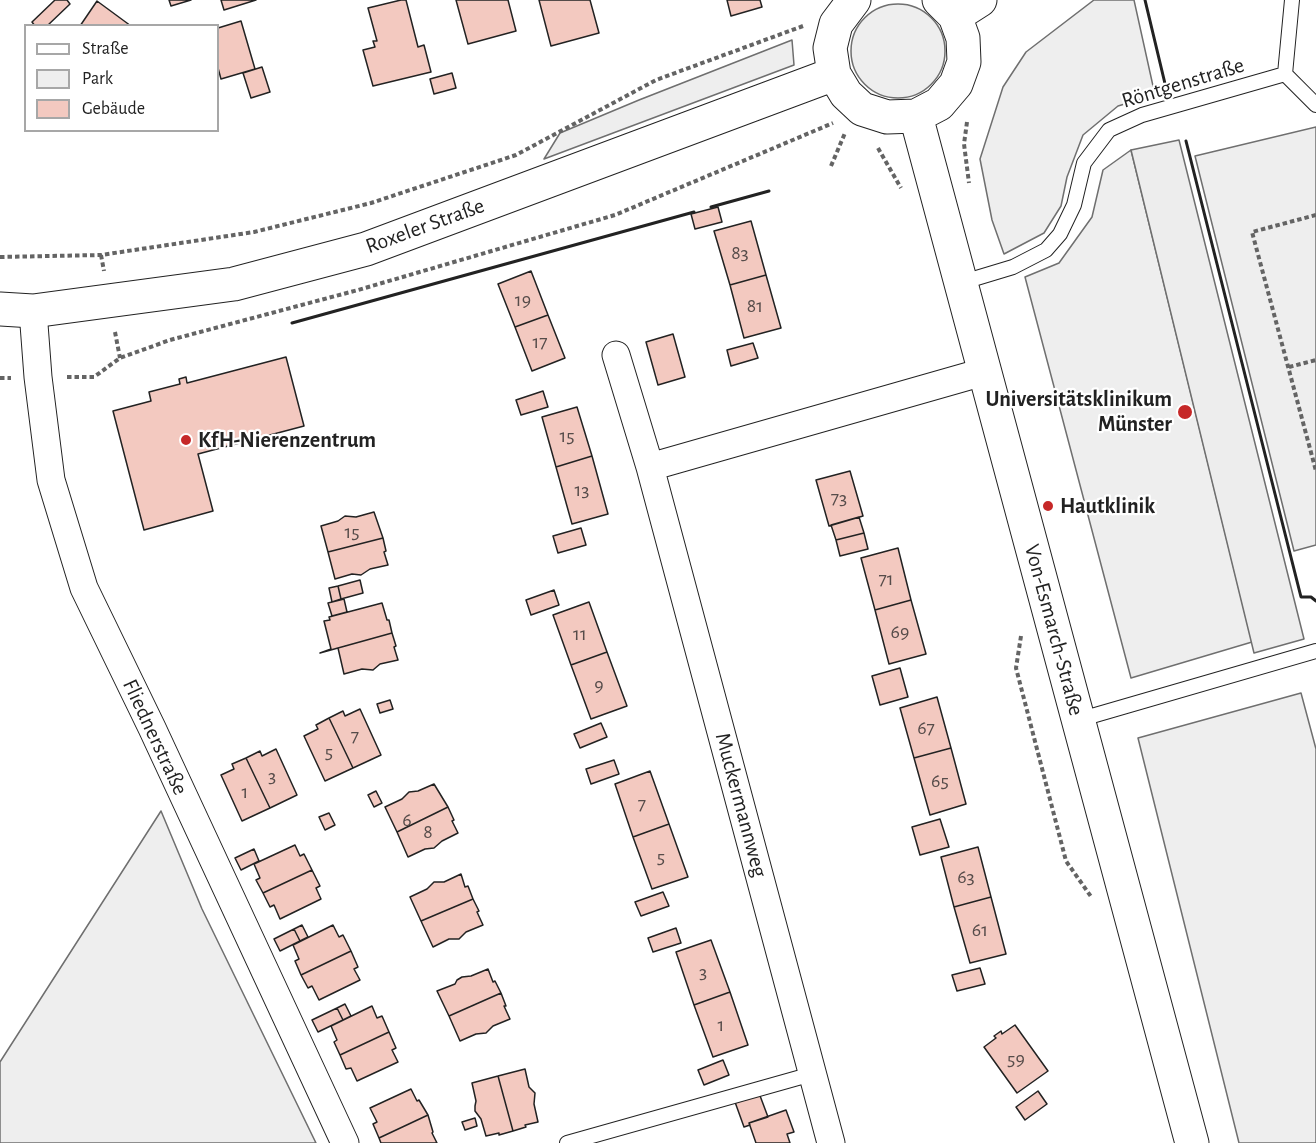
<!DOCTYPE html>
<html>
<head>
<meta charset="utf-8">
<style>
  body { margin:0 }
  #map { position:relative; width:1316px; height:1143px; overflow:hidden; background:#fff; font-family:"Alegreya Sans",sans-serif }
  canvas { display:block }
  .legend { position:absolute; left:24px; top:24px; width:195px; height:108px; box-sizing:border-box; background:#fff; border:2px solid #a7a7a7; margin:0; padding:8px 10px; list-style:none; font-size:18px; color:#222 }
  .legend li { display:flex; align-items:center; gap:12px; height:30px }
  .legend b { width:30px; border:2px solid #a7a7a7 }
</style>
</head>
<body>
<div id="map">
<canvas width="1316" height="1143"></canvas>
<ul class="legend">
<li><b style="height:8px;background:#fff"></b>Straße</li>
<li><b style="height:16px;background:#eee"></b>Park</li>
<li><b style="height:16px;background:#f3c9c0"></b>Gebäude</li>
</ul>
</div>
<script>
const g = document.querySelector('canvas').getContext('2d');
g.lineJoin = 'round';
function fill(path, color) {
  g.fillStyle = color;
  g.fill(path, 'evenodd');
}
function stroke(path, color, width, dash) {
  g.strokeStyle = color;
  g.lineWidth = width;
  g.lineCap = dash ? 'butt' : 'round';
  g.setLineDash(dash || []);
  g.stroke(path);
}
function drawText(font, color, halo, rows, align = 'center') {
  g.font = font + ' "Alegreya Sans",sans-serif';
  g.lineWidth = 4.5;
  g.setLineDash([]);
  g.textBaseline = 'middle';
  g.strokeStyle = halo;
  g.fillStyle = color;
  for (const [text, x, y, turn = 0] of rows) {
    g.save();
    g.translate(x, y);
    g.rotate((+turn || 0) * Math.PI / 180);
    g.textAlign = isNaN(turn) ? turn : align;
    if (halo) g.strokeText(text, 0, 0);
    g.fillText(text, 0, 0);
    g.restore();
  }
}
const green = new Path2D(`
  M 1094,0 L 1134,0 L 1155,95 L 1118,106 L 1083,135 L 1067,177 L 1061,206 L 1044,233 L 1004,254 L 992,220 L 980,159 L 1003,87 L 1026,52 Z
  M851 51a47 47 0 1 1 94 0a47 47 0 1 1-94 0Z
  M 792,40 L 794,65 L 544,159 L 560,133 L 639,100 Z
  M 1316,127 L 1316,545 L 1294,551 L 1195,156 Z
  M 1131,150 L 1252,642 L 1131,678 L 1025,277 L 1059,263 L 1092,217 L 1103,170 Z
  M 1301,693 L 1316,749 L 1316,1143 L 1239,1143 L 1138,738 Z
  M 161,811 L 202,909 L 316,1143 L 0,1143 L 0,1062 Z`);
fill(green, '#eee');
stroke(green, '#6f6f6f', 1.5);
const parking = new Path2D(`
  M 1179,140 L 1304,639 L 1254,653 L 1131,150 Z`);
fill(parking, '#ededed');
stroke(parking, '#6f6f6f', 1.5);
const building = new Path2D(`
  M 55,0 L 67,0 L 70,4 L 47,26 L 35,26 L 32,22 Z
  M 169,0 L 191,0 L 171,6 Z
  M 221,0 L 256,0 L 224,10 Z
  M 401,0 L 406,0 L 418,47 L 424,45 L 431,72 L 373,86 L 363,50 L 375,47 L 373,41 L 377,41 L 368,8 Z
  M 456,0 L 508,0 L 516,31 L 468,44 Z
  M 539,0 L 590,0 L 599,33 L 551,46 Z
  M 727,0 L 760,0 L 762,7 L 731,16 Z
  M 97,1 L 131,26 L 80,26 Z
  M 241,21 L 255,69 L 221,79 L 218,68 L 218,28 Z
  M 262,67 L 270,92 L 251,98 L 243,73 Z
  M 452,73 L 456,88 L 434,94 L 430,79 Z
  M 718,207 L 722,222 L 695,229 L 691,214 Z
  M 751,221 L 766,275 L 730,285 L 714,231 Z
  M 531,271 L 548,315 L 515,327 L 498,284 Z
  M 766,275 L 781,328 L 744,338 L 730,285 Z
  M 548,315 L 565,358 L 532,371 L 515,327 Z
  M 673,334 L 685,377 L 658,385 L 646,342 Z
  M 753,343 L 758,358 L 731,366 L 727,350 Z
  M 286,357 L 304,426 L 198,454 L 213,511 L 144,530 L 113,411 L 151,401 L 149,392 L 180,384 L 179,379 L 186,377 L 187,383 Z
  M 543,391 L 548,407 L 521,415 L 516,400 Z
  M 577,407 L 592,456 L 556,467 L 542,417 Z
  M 592,456 L 608,514 L 572,524 L 556,467 Z
  M 850,471 L 863,516 L 829,526 L 816,480 Z
  M 374,512 L 383,538 L 328,552 L 321,526 L 338,521 L 345,516 L 356,517 Z
  M 859,517 L 864,533 L 836,540 L 831,525 Z
  M 581,528 L 586,545 L 558,553 L 553,536 Z
  M 864,533 L 868,549 L 840,556 L 836,540 Z
  M 383,538 L 386,551 L 384,552 L 388,565 L 370,569 L 361,575 L 352,574 L 335,579 L 328,552 Z
  M 898,548 L 911,600 L 875,610 L 861,558 Z
  M 360,580 L 363,593 L 341,599 L 338,586 Z
  M 338,586 L 341,599 L 332,602 L 329,588 Z
  M 554,590 L 559,605 L 531,615 L 526,600 Z
  M 344,599 L 347,612 L 332,616 L 328,603 Z
  M 911,600 L 926,654 L 889,664 L 875,610 Z
  M 589,602 L 607,652 L 571,665 L 553,615 Z
  M 382,603 L 387,620 L 389,620 L 392,633 L 320,653 L 331,649 L 324,621 L 330,620 L 329,617 Z
  M 392,633 L 396,646 L 394,647 L 398,660 L 380,664 L 373,670 L 362,669 L 344,674 L 338,648 Z
  M 607,652 L 627,706 L 591,719 L 571,665 Z
  M 900,668 L 908,697 L 880,705 L 872,676 Z
  M 937,697 L 951,748 L 914,758 L 900,708 Z
  M 390,700 L 393,709 L 380,713 L 377,704 Z
  M 360,709 L 381,755 L 353,768 L 329,718 L 343,711 L 345,716 Z
  M 329,718 L 353,768 L 325,781 L 304,736 L 318,729 L 316,725 Z
  M 601,723 L 607,737 L 580,748 L 574,734 Z
  M 951,748 L 966,804 L 930,815 L 914,758 Z
  M 276,749 L 297,795 L 270,808 L 246,758 L 260,751 L 262,756 Z
  M 246,758 L 270,808 L 242,821 L 221,775 L 234,769 L 232,764 Z
  M 614,760 L 619,774 L 591,784 L 586,769 Z
  M 650,771 L 669,824 L 633,837 L 615,784 Z
  M 434,784 L 448,807 L 397,832 L 385,807 L 402,799 L 409,792 L 418,791 Z
  M 376,791 L 382,803 L 374,807 L 368,795 Z
  M 448,807 L 454,820 L 452,821 L 458,833 L 442,841 L 434,848 L 425,849 L 408,857 L 397,832 Z
  M 329,813 L 335,825 L 325,830 L 319,817 Z
  M 940,819 L 949,847 L 920,855 L 912,827 Z
  M 669,824 L 688,877 L 652,889 L 633,837 Z
  M 295,845 L 300,856 L 304,854 L 312,870 L 263,893 L 256,880 L 260,878 L 254,864 Z
  M 978,847 L 991,897 L 954,907 L 941,857 Z
  M 254,849 L 259,861 L 241,870 L 235,858 Z
  M 312,870 L 320,886 L 316,888 L 321,899 L 280,919 L 274,905 L 270,907 L 263,893 Z
  M 461,874 L 465,887 L 468,886 L 473,899 L 421,921 L 410,897 L 427,889 L 434,882 L 444,882 Z
  M 663,892 L 669,906 L 641,916 L 635,902 Z
  M 991,897 L 1006,954 L 970,963 L 954,907 Z
  M 473,899 L 479,911 L 477,912 L 483,925 L 466,932 L 459,939 L 449,939 L 433,947 L 421,921 Z
  M 302,925 L 308,937 L 300,941 L 294,929 Z
  M 333,925 L 339,937 L 343,935 L 351,951 L 301,975 L 295,961 L 299,959 L 293,945 Z
  M 676,928 L 681,943 L 653,952 L 648,938 Z
  M 294,929 L 300,941 L 280,951 L 274,939 Z
  M 711,940 L 730,992 L 694,1005 L 676,952 Z
  M 351,951 L 358,967 L 354,969 L 360,980 L 319,1000 L 312,986 L 308,988 L 301,975 Z
  M 980,968 L 985,984 L 957,991 L 952,975 Z
  M 488,969 L 493,982 L 495,981 L 501,993 L 449,1016 L 437,991 L 455,984 L 457,980 L 462,977 L 471,976 Z
  M 730,992 L 748,1045 L 713,1057 L 694,1005 Z
  M 501,993 L 506,1006 L 504,1006 L 510,1019 L 493,1026 L 486,1033 L 476,1034 L 460,1041 L 449,1016 Z
  M 345,1004 L 351,1016 L 343,1020 L 337,1008 Z
  M 372,1006 L 377,1018 L 382,1016 L 389,1032 L 340,1055 L 334,1042 L 337,1040 L 331,1026 Z
  M 337,1008 L 343,1020 L 318,1032 L 312,1020 Z
  M 1015,1025 L 1048,1071 L 1017,1093 L 984,1047 L 996,1038 L 994,1036 L 1001,1031 L 1002,1034 Z
  M 389,1032 L 396,1048 L 392,1050 L 398,1062 L 357,1081 L 351,1068 L 346,1069 L 340,1055 Z
  M 723,1060 L 729,1075 L 704,1085 L 698,1070 Z
  M 525,1069 L 529,1087 L 535,1093 L 534,1104 L 538,1122 L 525,1125 L 526,1127 L 513,1131 L 498,1076 Z
  M 498,1076 L 513,1131 L 499,1135 L 499,1133 L 486,1136 L 481,1119 L 475,1111 L 475,1106 L 476,1101 L 472,1083 Z
  M 411,1089 L 417,1101 L 419,1100 L 428,1115 L 379,1138 L 373,1124 L 377,1122 L 370,1108 Z
  M 1038,1091 L 1047,1104 L 1025,1120 L 1016,1107 Z
  M 759,1093 L 768,1117 L 749,1123 L 750,1125 L 744,1127 L 735,1102 Z
  M 786,1110 L 794,1132 L 787,1134 L 790,1143 L 756,1143 L 749,1123 Z
  M 428,1115 L 433,1132 L 432,1133 L 437,1143 L 381,1143 L 379,1138 Z
  M 475,1118 L 477,1126 L 465,1130 L 462,1122 Z`);
fill(building, '#f3c9c0');
stroke(building, '#222', 1.5);
const service = new Path2D(`
  M 1285,74 L 1292,0
  M 960,283 L 1013,267 L 1046,250 L 1060,234 L 1074,205 L 1084,163 L 1109,130 L 1142,115 L 1285,74 L 1316,105
  M 1078,720 L 1316,651
  M 567,1143 L 812,1074`);
const minor = new Path2D(`
  M 33,311 L 38,377 L 51,480 L 84,588 L 152,728 L 345,1143
  M 616,355 L 650,467
  M 831,1143 L 650,467 L 983,372`);
const secondary = new Path2D(`
  M 854,0 L 836,24 L 830,48 L 834,74 L 846,94 L 862,109 L 887,117 L 916,116 L 939,104 L 956,84 L 964,62 L 963,38 L 955,16 L 939,0
  M 955,16 L 980,0
  M 916,116 L 1192,1143
  M 0,309 L 33,311 L 234,284 L 366,249 L 834,74`);
stroke(service, '#222', 16);
stroke(minor, '#222', 29);
stroke(secondary, '#222', 35);
stroke(new Path2D(`
  M 967,122 L 964,144 L 969,183
  M 878,148 L 901,188
  M 831,166 L 845,133
  M 1316,215 L 1252,232 L 1316,471
  M 101,255 L 104,271
  M 0,257 L 101,255 L 254,232 L 371,203 L 516,155 L 656,80 L 803,26
  M 115,332 L 120,358
  M 1289,367 L 1316,360
  M 67,377 L 94,377 L 120,358 L 170,340 L 358,290 L 615,215 L 833,123
  M 0,378 L 11,378
  M 1021,636 L 1016,668 L 1066,861 L 1092,898`), '#646464', 4, [4.5, 3]);
stroke(service, '#fff', 14);
stroke(minor, '#fff', 27);
stroke(secondary, '#fff', 33);
stroke(new Path2D(`
  M 1145,0 L 1167,92
  M 1186,141 L 1301,597 L 1311,597 L 1316,601
  M 711,207 L 769,191
  M 292,323 L 694,212`), '#222', 3);
for (const [x, y, r, color] of [
  [1185,412,8,"#c62828"],
  [186,440,6,"#c62828"],
  [1048,506,6,"#c62828"]
]) {
  const dot = new Path2D();
  dot.arc(x, y, r, 0, 2 * Math.PI);
  g.fillStyle = color;
  g.fill(dot);
  stroke(dot, '#fff', 2);
}
drawText('20px', '#564c4a', null, [
  ["83",740,253],
  ["19",523,300],
  ["81",755,306],
  ["17",540,342],
  ["15",567,436],
  ["13",582,490],
  ["73",839,498],
  ["15",352,532],
  ["71",886,579],
  ["69",900,632],
  ["11",580,634],
  ["9",599,685],
  ["67",926,728],
  ["7",355,736],
  ["5",329,752],
  ["3",272,776],
  ["65",940,781],
  ["1",245,792],
  ["7",642,804],
  ["6",407,820],
  ["8",428,832],
  ["5",661,857],
  ["63",966,877],
  ["61",980,930],
  ["3",703,972],
  ["1",721,1025],
  ["59",1016,1059]
]);
drawText('22px', '#222', '#fff', [
  ["Röntgenstraße",1183,83,-17],
  ["Roxeler Straße",425,226,-20],
  ["Von-Esmarch-Straße",1054,630,75],
  ["Fliednerstraße",155,737,65],
  ["Muckermannweg",741,805,75]
]);
drawText('bold 22px', '#222', '#fff', [
  ["Universitätsklinikum",1172,399,"right"],
  ["Münster",1172,424,"right"],
  ["KfH-Nierenzentrum",198,440],
  ["Hautklinik",1060,506]
], 'left');
</script>
</body>
</html>
